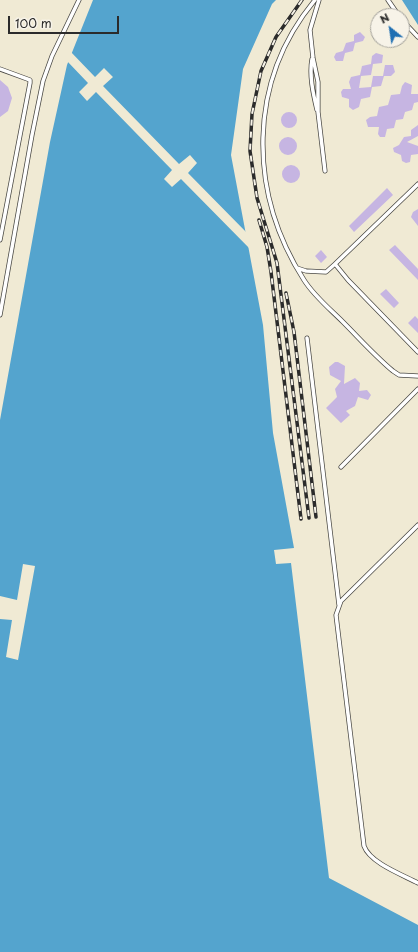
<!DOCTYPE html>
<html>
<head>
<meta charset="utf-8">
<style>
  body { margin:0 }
  #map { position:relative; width:418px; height:952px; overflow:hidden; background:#f0ead4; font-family:"Playpen Sans",sans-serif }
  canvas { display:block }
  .north { position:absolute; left:370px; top:8px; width:40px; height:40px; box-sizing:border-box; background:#f7f3e8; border:1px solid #a5a39c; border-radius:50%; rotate:330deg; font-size:11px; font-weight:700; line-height:16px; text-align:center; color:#2b2b2b }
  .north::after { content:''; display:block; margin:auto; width:14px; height:18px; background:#1f6fb2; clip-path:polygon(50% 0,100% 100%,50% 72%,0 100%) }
  .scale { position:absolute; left:8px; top:16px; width:111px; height:18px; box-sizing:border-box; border:2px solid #2b2b2b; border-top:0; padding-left:5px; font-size:12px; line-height:14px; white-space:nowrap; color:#2b2b2b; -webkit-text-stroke:3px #f7f3e8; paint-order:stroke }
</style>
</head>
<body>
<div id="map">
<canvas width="418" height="952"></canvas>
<div class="north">N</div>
<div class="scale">100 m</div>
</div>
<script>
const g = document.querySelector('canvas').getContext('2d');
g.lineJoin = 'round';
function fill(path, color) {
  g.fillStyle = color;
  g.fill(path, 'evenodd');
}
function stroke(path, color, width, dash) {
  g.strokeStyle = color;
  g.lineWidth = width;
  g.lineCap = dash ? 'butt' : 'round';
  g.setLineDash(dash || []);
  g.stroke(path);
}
fill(new Path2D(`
  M 93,0 L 276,0 L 272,4 L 243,69 L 231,155 L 263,325 L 273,433 L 294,548 L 274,550 L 276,564 L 291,563 L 329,878 L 418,925 L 418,952 L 0,952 L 0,619 L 12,620 L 6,657 L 18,660 L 35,566 L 23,564 L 17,600 L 0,596 L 0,420 L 50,142 L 67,65 Z
  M 402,0 L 418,0 L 418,25 Z`), '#54a4ce');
fill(new Path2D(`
  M 70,51 L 95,77 L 104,68 L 113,77 L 103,86 L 179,164 L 190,155 L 197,163 L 188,173 L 248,234 L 251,250 L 181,179 L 172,187 L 164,179 L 172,170 L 96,92 L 87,101 L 79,92 L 88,83 L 67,61 Z`), '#f0ead4');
fill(new Path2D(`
  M 360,32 L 365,37 L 363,41 L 355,43 L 353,51 L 345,53 L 343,61 L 336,61 L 334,57 L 336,53 L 343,51 L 346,43 L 354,41 L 354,35 Z
  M 376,53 L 383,55 L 382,63 L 373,64 L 371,75 L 361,76 L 359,88 L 371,87 L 373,76 L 383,76 L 385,65 L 393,65 L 395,72 L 391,76 L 384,76 L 381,86 L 372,87 L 370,97 L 361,99 L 359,107 L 353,110 L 349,107 L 349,99 L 342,97 L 341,92 L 343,89 L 351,89 L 349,82 L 351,77 L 360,75 L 362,66 L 371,64 L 372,56 Z
  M 0,80 L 8,87 L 12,98 L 8,111 L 0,117 Z
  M 405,82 L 412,85 L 411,94 L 418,94 L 418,102 L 414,103 L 412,110 L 405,112 L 403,119 L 396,120 L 394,128 L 387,129 L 385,137 L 380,137 L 378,134 L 379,127 L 368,127 L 366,120 L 370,117 L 377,116 L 379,107 L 388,105 L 391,95 L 400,94 L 402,86 Z
  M281 120a8 8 0 1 1 16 0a8 8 0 1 1-16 0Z
  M 418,125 L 418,136 L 407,142 L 418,146 L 418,154 L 411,155 L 410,162 L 406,163 L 402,161 L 401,155 L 394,152 L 393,148 L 399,145 L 404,137 L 411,136 L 411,130 Z
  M279 146a9 9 0 1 1 18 0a9 9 0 1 1-18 0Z
  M282 174a9 9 0 1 1 18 0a9 9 0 1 1-18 0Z
  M 387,188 L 393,195 L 354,232 L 349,226 Z
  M 418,209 L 418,226 L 411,217 L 413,212 Z
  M 395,245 L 418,269 L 418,280 L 389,250 Z
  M 321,250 L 327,257 L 321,263 L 315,256 Z
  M 386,289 L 399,303 L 394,308 L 380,294 Z
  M 415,316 L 418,319 L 418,333 L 408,323 Z
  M 335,362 L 338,362 L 345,366 L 344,384 L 355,378 L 360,383 L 359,391 L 367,390 L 371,395 L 368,400 L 358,397 L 355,406 L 346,411 L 350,415 L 341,423 L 326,408 L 337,397 L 335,389 L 341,381 L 330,375 L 329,367 Z`), '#c6b5e2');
const lane = new Path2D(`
  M 315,0 C 247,82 248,192 304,280 C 314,296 330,309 343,322 C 359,338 375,356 393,371 L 399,375 L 418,376
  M 319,0 L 310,30 L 313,58 L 318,82 L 318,112 L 325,171
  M 388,0 L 399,16
  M 402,20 L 418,37
  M 312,59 C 309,75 313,93 317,110
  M 0,69 L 30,80 L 30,83 L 0,240
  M 418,184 L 335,264 L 348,280 L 418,352
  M 297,268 L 306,271 L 326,272 L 335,264
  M 0,315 L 32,135 L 43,81 L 52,56 L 79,0
  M 307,338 L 339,605
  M 341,467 L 418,389
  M 418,525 L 341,601 L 336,615 L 364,846 C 370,863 403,875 418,883`);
stroke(lane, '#494844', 5);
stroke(lane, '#fff', 3.5);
const rail = new Path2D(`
  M 302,0 L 276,37 L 261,71 L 252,114 L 250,151 L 257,198 L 277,263 L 309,518
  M 259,220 L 267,247 L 271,272 L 301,519
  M 286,293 L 294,332 L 316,517`);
stroke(rail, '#2b2b2b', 3.5);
stroke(rail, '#f7f3e8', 2, [6]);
</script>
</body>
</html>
